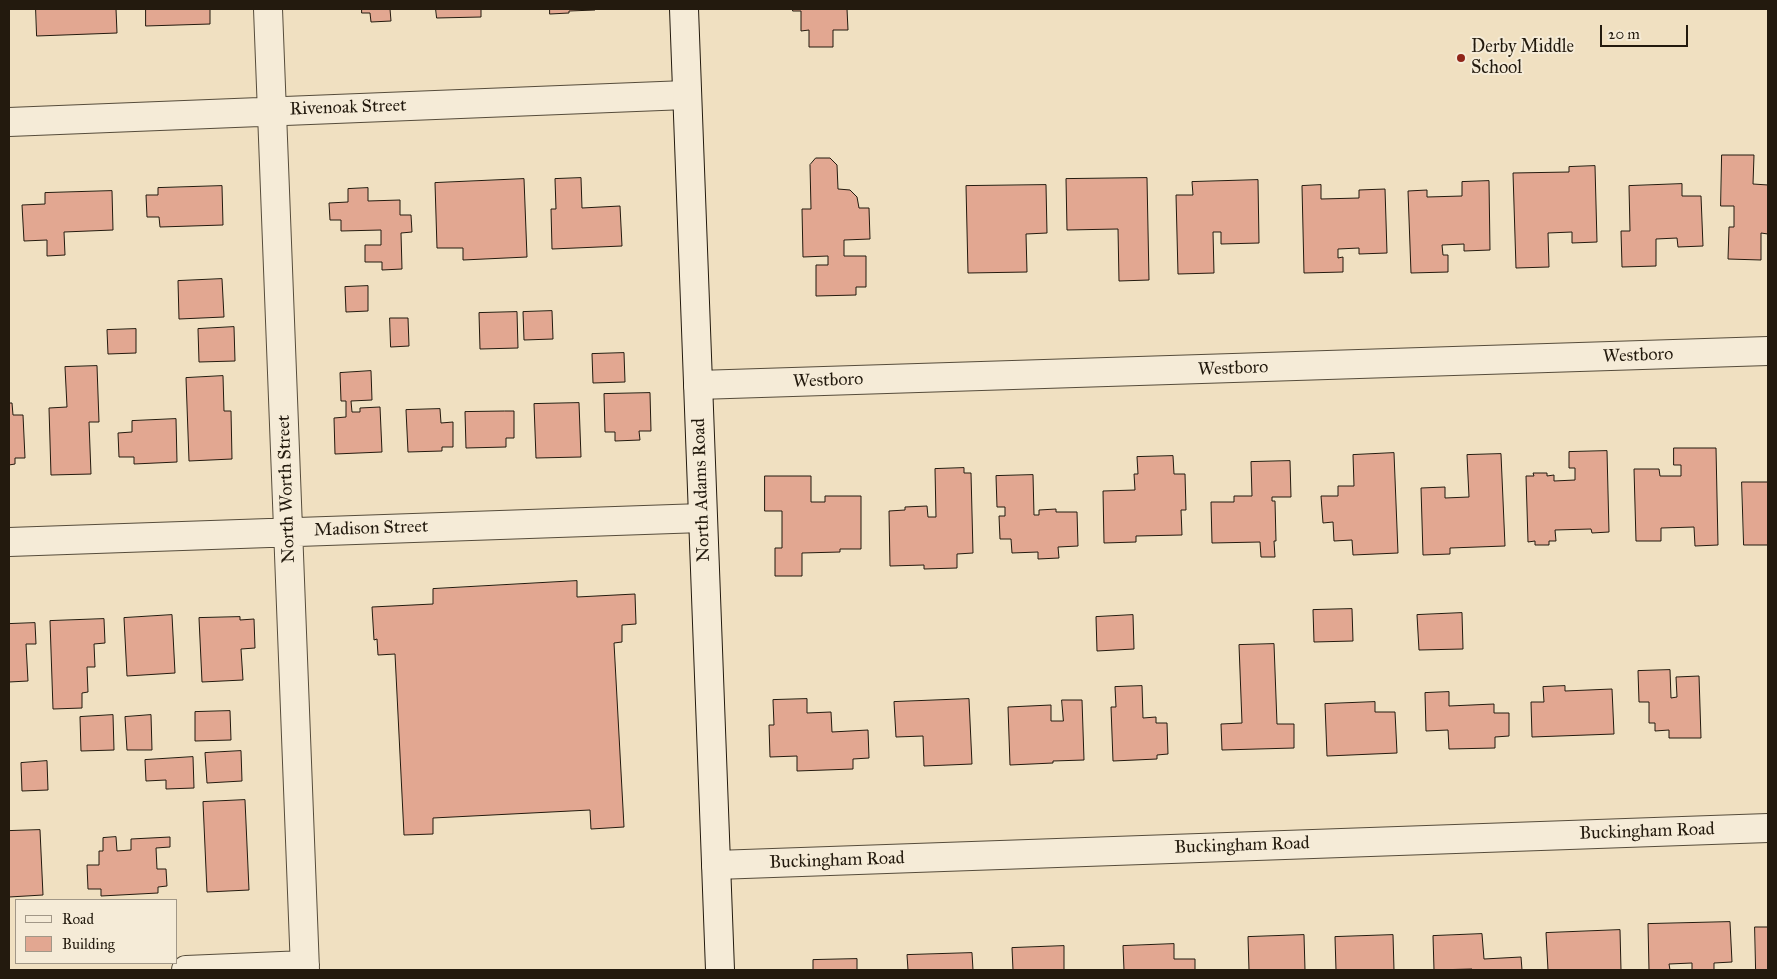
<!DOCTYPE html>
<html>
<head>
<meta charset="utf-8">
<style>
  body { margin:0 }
  #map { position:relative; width:1777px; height:979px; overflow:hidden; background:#f0e0c1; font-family:"IM FELL Great Primer",serif }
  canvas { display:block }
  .frame { position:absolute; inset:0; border:10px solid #231a0e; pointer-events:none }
  .legend { position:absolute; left:15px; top:899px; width:162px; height:65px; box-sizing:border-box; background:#f5ebd7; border:1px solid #a19787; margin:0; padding:6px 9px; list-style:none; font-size:15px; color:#231a0e }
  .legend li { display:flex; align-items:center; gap:10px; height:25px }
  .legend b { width:25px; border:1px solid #a19787 }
  .scale { position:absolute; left:1600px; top:25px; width:88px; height:22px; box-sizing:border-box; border:2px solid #231a0e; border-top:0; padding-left:6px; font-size:15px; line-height:18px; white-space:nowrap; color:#231a0e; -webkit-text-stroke:4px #f5ebd7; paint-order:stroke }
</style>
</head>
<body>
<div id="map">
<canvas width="1777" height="979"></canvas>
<div class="frame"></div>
<ul class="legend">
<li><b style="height:6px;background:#f5ebd7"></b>Road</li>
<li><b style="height:14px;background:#e2a791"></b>Building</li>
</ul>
<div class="scale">20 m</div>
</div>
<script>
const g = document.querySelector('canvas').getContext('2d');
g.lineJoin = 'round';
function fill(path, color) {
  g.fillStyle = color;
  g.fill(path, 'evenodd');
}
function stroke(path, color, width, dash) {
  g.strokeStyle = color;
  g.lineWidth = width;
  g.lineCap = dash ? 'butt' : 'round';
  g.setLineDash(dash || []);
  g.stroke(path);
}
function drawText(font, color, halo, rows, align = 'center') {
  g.font = font + ' "IM FELL Great Primer",serif';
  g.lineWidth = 4;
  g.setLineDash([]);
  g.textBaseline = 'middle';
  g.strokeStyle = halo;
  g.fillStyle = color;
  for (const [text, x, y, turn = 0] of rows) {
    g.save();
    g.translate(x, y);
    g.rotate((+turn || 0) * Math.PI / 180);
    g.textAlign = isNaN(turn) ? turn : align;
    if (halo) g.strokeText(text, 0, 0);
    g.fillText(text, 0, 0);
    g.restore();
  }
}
const building = new Path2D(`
  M 36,9 L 116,9 L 117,33 L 37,36 Z
  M 146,9 L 210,9 L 210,24 L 146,26 Z
  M 362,9 L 390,9 L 391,21 L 371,22 L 370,13 L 362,13 Z
  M 436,9 L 481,9 L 481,17 L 437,18 Z
  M 550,9 L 595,9 L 595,10 L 569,11 L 569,13 L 550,14 Z
  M 793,9 L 847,9 L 848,30 L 833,30 L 833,47 L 809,47 L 809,30 L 801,31 L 801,11 L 793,11 Z
  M 1722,155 L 1754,155 L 1753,184 L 1768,185 L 1768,234 L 1761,233 L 1761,260 L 1728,259 L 1729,227 L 1734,227 L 1734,206 L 1721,206 Z
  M 816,158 L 830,158 L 837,165 L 838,189 L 850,190 L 857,197 L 859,208 L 869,208 L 870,239 L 844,240 L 844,256 L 866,256 L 866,287 L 856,287 L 856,295 L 816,296 L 816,265 L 828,265 L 828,256 L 803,257 L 802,209 L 811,209 L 810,165 Z
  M 1595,166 L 1597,242 L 1572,243 L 1572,232 L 1548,233 L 1549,267 L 1516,268 L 1513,173 L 1569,172 L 1569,167 Z
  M 581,178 L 582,208 L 620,206 L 622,246 L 552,249 L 551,209 L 556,209 L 555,179 Z
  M 1147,178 L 1149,280 L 1119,281 L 1118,229 L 1067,230 L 1066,179 Z
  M 524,179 L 527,257 L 463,260 L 463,248 L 437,248 L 435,183 Z
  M 1258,180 L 1259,243 L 1221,244 L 1221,232 L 1213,232 L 1214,273 L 1178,274 L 1176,195 L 1193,195 L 1192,182 Z
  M 1489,181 L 1490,250 L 1464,251 L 1464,244 L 1442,245 L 1443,255 L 1448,255 L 1448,272 L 1411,273 L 1408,191 L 1427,190 L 1427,197 L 1462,196 L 1462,182 Z
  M 1682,184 L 1682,196 L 1701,196 L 1703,246 L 1678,247 L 1677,238 L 1656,239 L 1656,266 L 1622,267 L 1621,231 L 1630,231 L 1629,186 Z
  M 1046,185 L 1047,233 L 1026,234 L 1027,272 L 968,273 L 966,186 Z
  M 1321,185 L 1321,199 L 1359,198 L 1359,190 L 1385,189 L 1387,253 L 1359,254 L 1359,248 L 1338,249 L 1338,258 L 1343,257 L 1343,272 L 1304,273 L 1302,186 Z
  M 222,186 L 223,225 L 160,227 L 159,217 L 147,217 L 146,195 L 158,195 L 158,188 Z
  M 368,188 L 368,201 L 400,200 L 400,215 L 411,215 L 412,232 L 401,233 L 402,269 L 382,270 L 382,262 L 365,262 L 365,245 L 381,245 L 381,230 L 341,231 L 341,220 L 330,220 L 329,203 L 348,202 L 348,189 Z
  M 112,191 L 113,230 L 64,232 L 65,255 L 47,256 L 47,240 L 24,241 L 22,205 L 45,204 L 45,193 Z
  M 222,279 L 224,317 L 179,319 L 178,281 Z
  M 368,286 L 368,311 L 346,312 L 345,287 Z
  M 552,311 L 553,339 L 524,340 L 523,312 Z
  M 517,312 L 518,348 L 480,349 L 479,313 Z
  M 390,318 L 408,318 L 409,346 L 391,347 Z
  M 234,327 L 235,361 L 199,362 L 198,329 Z
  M 136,329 L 136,353 L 108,354 L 107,330 Z
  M 624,353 L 625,382 L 593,383 L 592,354 Z
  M 97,366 L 99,422 L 89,422 L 91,474 L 51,475 L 49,408 L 67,407 L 65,367 Z
  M 371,371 L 372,400 L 351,401 L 352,412 L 360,412 L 360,408 L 380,407 L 382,452 L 335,454 L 334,418 L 346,417 L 346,401 L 341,401 L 340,373 Z
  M 223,376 L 224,411 L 231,411 L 232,459 L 189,461 L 186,378 Z
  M 650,393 L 651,431 L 639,431 L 640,440 L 615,441 L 615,432 L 605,432 L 604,394 Z
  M 9,403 L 12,403 L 13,415 L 23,415 L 25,458 L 15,458 L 15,464 L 9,465 Z
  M 579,403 L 581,457 L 536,458 L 534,404 Z
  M 440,409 L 441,423 L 453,422 L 453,447 L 442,447 L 442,451 L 408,452 L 406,410 Z
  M 505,411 L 514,411 L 514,438 L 506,438 L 506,447 L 466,448 L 465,412 Z
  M 176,419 L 177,462 L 134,464 L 134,457 L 119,457 L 118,433 L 132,432 L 132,421 Z
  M 1674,448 L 1716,448 L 1718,545 L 1695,546 L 1694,527 L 1661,528 L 1661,541 L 1636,541 L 1634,469 L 1659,469 L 1660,476 L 1681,476 L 1681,465 L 1674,465 Z
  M 1607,451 L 1609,532 L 1592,533 L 1591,529 L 1555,530 L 1556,541 L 1549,541 L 1549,545 L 1535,545 L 1535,541 L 1528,542 L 1526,476 L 1534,476 L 1533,473 L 1547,473 L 1547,476 L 1554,475 L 1554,481 L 1575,480 L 1575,468 L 1569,468 L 1569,452 Z
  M 1394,453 L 1398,553 L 1353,555 L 1352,540 L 1334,541 L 1333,522 L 1323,523 L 1321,496 L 1338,496 L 1338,486 L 1354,486 L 1353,455 Z
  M 1501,454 L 1505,546 L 1450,548 L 1450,554 L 1423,555 L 1421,488 L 1445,487 L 1445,498 L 1469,497 L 1467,455 Z
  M 1173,456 L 1174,474 L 1185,474 L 1186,510 L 1181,510 L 1182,535 L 1136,536 L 1136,542 L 1104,543 L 1103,491 L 1135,490 L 1134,474 L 1138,474 L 1137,457 Z
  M 1290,461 L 1291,497 L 1272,497 L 1272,501 L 1275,501 L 1276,541 L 1274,541 L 1275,557 L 1261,557 L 1260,542 L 1212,543 L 1211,502 L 1234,502 L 1234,496 L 1252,496 L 1251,462 Z
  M 964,468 L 964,473 L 971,473 L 973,553 L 957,554 L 957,568 L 924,569 L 924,565 L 890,566 L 889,511 L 905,510 L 905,507 L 927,506 L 928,517 L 936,517 L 935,469 Z
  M 1033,475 L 1034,515 L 1039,515 L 1039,510 L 1056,509 L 1056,512 L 1077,512 L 1078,546 L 1058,547 L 1059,558 L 1038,559 L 1038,552 L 1012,553 L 1011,539 L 1000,539 L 999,516 L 1005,516 L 1005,507 L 997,507 L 996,476 Z
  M 765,476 L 811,476 L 811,502 L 825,502 L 825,496 L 861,496 L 861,549 L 840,549 L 840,552 L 802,553 L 802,576 L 775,576 L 775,548 L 782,548 L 782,511 L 765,511 Z
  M 1742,482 L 1768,482 L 1768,545 L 1744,545 Z
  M 577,581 L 577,597 L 635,594 L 636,624 L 622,625 L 622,642 L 614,643 L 624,827 L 591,829 L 590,810 L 433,818 L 433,834 L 404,835 L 395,654 L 378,655 L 377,639 L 374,640 L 372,607 L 433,604 L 433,589 Z
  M 1352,609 L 1353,641 L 1314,642 L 1313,610 Z
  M 1462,613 L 1463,649 L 1419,650 L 1417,615 Z
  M 172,615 L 175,673 L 127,676 L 124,618 Z
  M 1133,615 L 1134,649 L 1097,651 L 1096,617 Z
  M 240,617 L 240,620 L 254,619 L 255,648 L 241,649 L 243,680 L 202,682 L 199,618 Z
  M 104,619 L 105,643 L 94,644 L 95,667 L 87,667 L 88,692 L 82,693 L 82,708 L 53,709 L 50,621 Z
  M 35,623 L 36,644 L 26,644 L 28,681 L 9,682 L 9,624 Z
  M 1274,644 L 1277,724 L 1294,724 L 1294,748 L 1222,750 L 1221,724 L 1242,723 L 1239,645 Z
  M 1670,670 L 1671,698 L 1677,697 L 1676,677 L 1699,676 L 1701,738 L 1669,738 L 1669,730 L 1655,731 L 1655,723 L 1649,723 L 1649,702 L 1639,702 L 1638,671 Z
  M 1142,686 L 1143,718 L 1156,717 L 1156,723 L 1167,723 L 1168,754 L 1157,755 L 1157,759 L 1113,761 L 1111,707 L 1116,707 L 1115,687 Z
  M 1565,686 L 1565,691 L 1612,689 L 1614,734 L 1532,737 L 1531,702 L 1544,702 L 1543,687 Z
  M 1449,692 L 1449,706 L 1494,704 L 1494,713 L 1509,713 L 1509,736 L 1495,737 L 1495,748 L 1449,749 L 1448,730 L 1426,731 L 1425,693 Z
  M 807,699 L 807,713 L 831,712 L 832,732 L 868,730 L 869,758 L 853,759 L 853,769 L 797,771 L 797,756 L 770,757 L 769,725 L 774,725 L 773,700 Z
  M 969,699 L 972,764 L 924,766 L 923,736 L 896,737 L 894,702 Z
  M 1062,700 L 1082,700 L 1084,760 L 1053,761 L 1053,763 L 1010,765 L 1008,707 L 1051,705 L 1051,721 L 1063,721 Z
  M 1375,702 L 1375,712 L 1395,712 L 1397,753 L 1327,756 L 1325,704 Z
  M 230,711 L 231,740 L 195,741 L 195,712 Z
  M 113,715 L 114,750 L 81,751 L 80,717 Z
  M 151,715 L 152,750 L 127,750 L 125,717 Z
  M 241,751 L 242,781 L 207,783 L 205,753 Z
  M 193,757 L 194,788 L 166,789 L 166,780 L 146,781 L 145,760 Z
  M 47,761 L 48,790 L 22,791 L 21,763 Z
  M 245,800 L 249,890 L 207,892 L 203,802 Z
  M 40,830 L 43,895 L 9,897 L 9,831 Z
  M 116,837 L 117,851 L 131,850 L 131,839 L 170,837 L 170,847 L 156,848 L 157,869 L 166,869 L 167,886 L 158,887 L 158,893 L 101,896 L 101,889 L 88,889 L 87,865 L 99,865 L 99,851 L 103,851 L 103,838 Z
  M 1730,922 L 1732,962 L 1714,963 L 1714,970 L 1692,970 L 1692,963 L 1669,964 L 1670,970 L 1649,970 L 1648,924 Z
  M 1755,927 L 1768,927 L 1768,970 L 1756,970 Z
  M 1620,930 L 1621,970 L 1548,970 L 1546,933 Z
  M 1482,934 L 1484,959 L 1521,957 L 1522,970 L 1472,970 L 1472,969 L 1434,970 L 1433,936 Z
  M 1304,935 L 1305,970 L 1249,970 L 1248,937 Z
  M 1393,935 L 1394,970 L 1336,970 L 1335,937 Z
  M 1174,944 L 1174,959 L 1195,959 L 1195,970 L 1124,970 L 1123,946 Z
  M 1064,946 L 1064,970 L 1013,970 L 1012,948 Z
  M 972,953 L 973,970 L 908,970 L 907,955 Z
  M 857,959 L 857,970 L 813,970 L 813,960 Z`);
fill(building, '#e2a791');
stroke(building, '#231a0e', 1);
const street = new Path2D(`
  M 268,9 L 305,970
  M 9,122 L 686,95
  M 698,385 L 1768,351
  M 9,542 L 702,518
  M 716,865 L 1768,828
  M 186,970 L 305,965`);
const secondary = new Path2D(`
  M 684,9 L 720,970`);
stroke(street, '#564c3b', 30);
stroke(secondary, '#231a0e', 30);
stroke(street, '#f5ebd7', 28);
stroke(secondary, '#f5ebd7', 28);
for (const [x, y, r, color] of [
  [1461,58,5,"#8f2418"]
]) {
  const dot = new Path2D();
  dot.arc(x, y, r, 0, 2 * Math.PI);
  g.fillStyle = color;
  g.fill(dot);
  stroke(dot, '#f5ebd7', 2);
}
drawText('18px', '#231a0e', '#f5ebd7', [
  ["Derby Middle",1471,48],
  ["School",1471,69]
], 'left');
drawText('18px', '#231a0e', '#f5ebd7', [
  ["Rivenoak Street",348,108,-2],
  ["Westboro",1638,356,-2],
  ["Westboro",1233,369,-2],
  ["Westboro",828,381,-2],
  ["North Worth Street",287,489,-92],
  ["North Adams Road",702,490,-92],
  ["Madison Street",371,529,-2],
  ["Buckingham Road",1647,832,-2],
  ["Buckingham Road",1242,846,-2],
  ["Buckingham Road",837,861,-2]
]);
</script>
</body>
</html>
